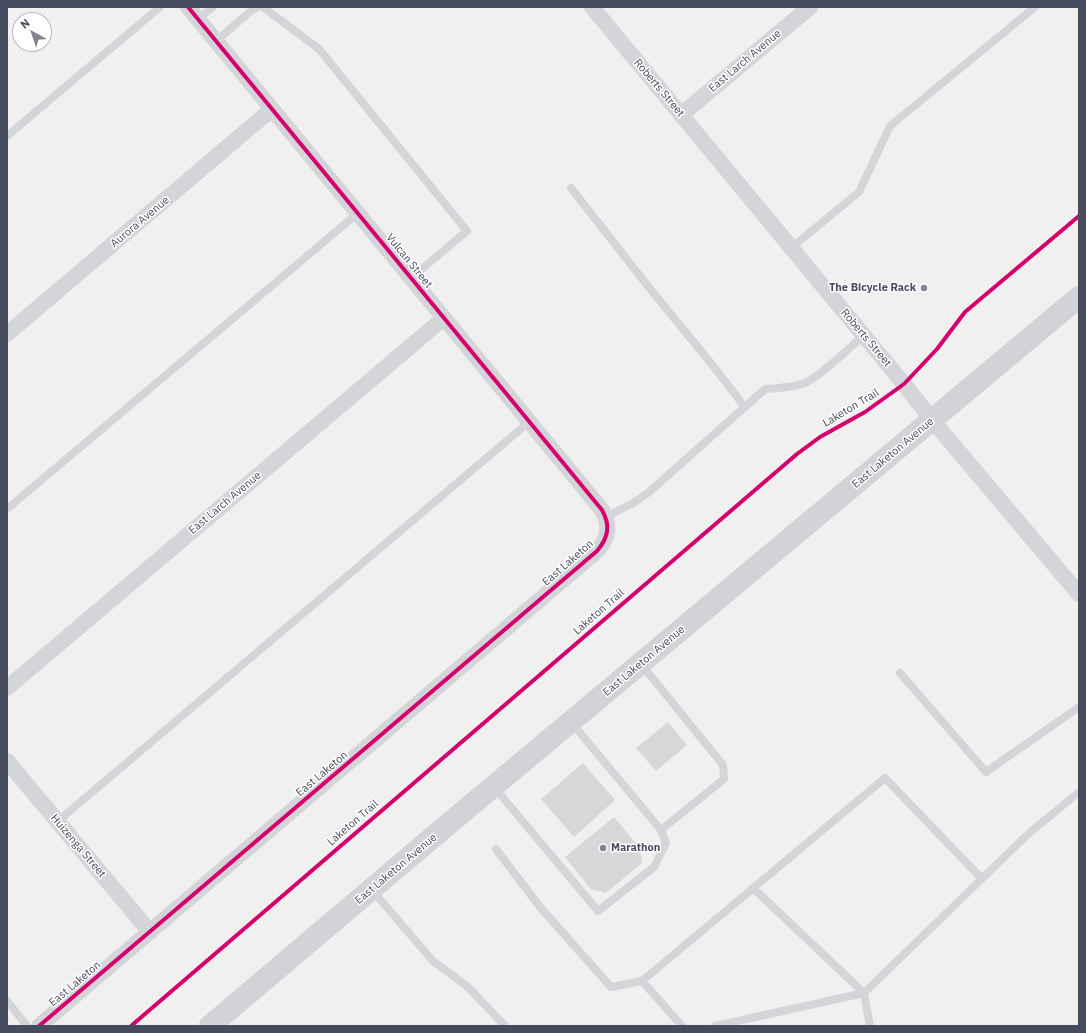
<!DOCTYPE html>
<html>
<head>
<meta charset="utf-8">
<style>
  body { margin:0 }
  #map { position:relative; width:1086px; height:1033px; overflow:hidden; background:#f1f0f0; font-family:"IBM Plex Sans",sans-serif }
  canvas { display:block }
  .frame { position:absolute; inset:0; border:8px solid #474b5e; pointer-events:none }
  .north { position:absolute; left:12px; top:12px; width:40px; height:40px; box-sizing:border-box; background:#fff; border:1px solid #b5b7bf; border-radius:50%; rotate:320deg; font-size:11px; font-weight:700; line-height:16px; text-align:center; color:#474b5e }
  .north::after { content:''; display:block; margin:auto; width:14px; height:18px; background:#828591; clip-path:polygon(50% 0,100% 100%,50% 72%,0 100%) }
</style>
</head>
<body>
<div id="map">
<canvas width="1086" height="1033"></canvas>
<div class="frame"></div>
<div class="north">N</div>
</div>
<script>
const g = document.querySelector('canvas').getContext('2d');
g.lineJoin = 'round';
function fill(path, color) {
  g.fillStyle = color;
  g.fill(path, 'evenodd');
}
function stroke(path, color, width, dash) {
  g.strokeStyle = color;
  g.lineWidth = width;
  g.lineCap = dash ? 'butt' : 'round';
  g.setLineDash(dash || []);
  g.stroke(path);
}
function drawText(font, color, halo, rows, align = 'center') {
  g.font = font + ' "IBM Plex Sans",sans-serif';
  g.lineWidth = 3;
  g.setLineDash([]);
  g.textBaseline = 'middle';
  g.strokeStyle = halo;
  g.fillStyle = color;
  for (const [text, x, y, turn = 0] of rows) {
    g.save();
    g.translate(x, y);
    g.rotate((+turn || 0) * Math.PI / 180);
    g.textAlign = isNaN(turn) ? turn : align;
    if (halo) g.strokeText(text, 0, 0);
    g.fillText(text, 0, 0);
    g.restore();
  }
}
fill(new Path2D(`
  M 668,722 L 687,745 L 656,771 L 636,748 Z
  M 583,763 L 615,800 L 574,837 L 541,799 Z
  M 614,817 L 640,848 L 642,863 L 606,893 L 591,889 L 565,857 Z`), '#d7d7d9');
stroke(new Path2D(`
  M 263,7 L 319,49 L 467,231 L 411,278
  M 198,19 L 213,7
  M 216,41 L 252,10 L 257,7
  M 7,136 L 160,7
  M 571,188 L 647,285 L 710,362 L 745,407
  M 791,248 L 859,192 L 890,126 L 1035,7
  M 7,509 L 358,213
  M 606,517 L 633,503 L 648,493 L 765,389 C 777,388 793,388 805,383 C 821,376 849,348 863,336
  M 641,664 L 723,765 L 724,779 L 661,830
  M 900,673 L 986,772 L 1079,707
  M 494,787 L 598,911 L 654,867 L 666,843 L 661,830 L 571,722
  M 58,821 L 529,422
  M 496,849 L 540,907 L 611,987 L 642,981
  M 753,888 L 864,993
  M 372,890 L 433,961 L 468,987 L 505,1026
  M 7,1001 L 27,1026
  M 682,1026 L 642,981 L 885,778 L 982,879
  M 715,1026 L 864,993
  M 870,1026 L 864,993 L 1027,835 L 1079,792`), '#d4d5d8', 8);
stroke(new Path2D(`
  M 592,7 L 904,384 L 932,420 L 1079,594
  M 681,115 L 810,7
  M 7,334 L 272,109
  M 7,688 L 444,318
  M 7,761 L 150,932
  M 39,1026 L 597,551 C 608,538 611,526 602,510 L 188,7`), '#d4d5d8', 16);
stroke(new Path2D(`
  M 210,1026 L 446,826 L 1079,297`), '#d2d3d7', 22);
stroke(new Path2D(`
  M 39,1026 L 597,551 C 608,538 611,526 602,510 L 188,7
  M 131,1026 L 797,454 L 820,437 L 865,412 L 904,384 L 937,349 L 965,312 L 1079,216`), '#d6006c', 4);
for (const [x, y, r, color] of [
  [924,288,4,"#828591"],
  [603,848,4,"#828591"]
]) {
  const dot = new Path2D();
  dot.arc(x, y, r, 0, 2 * Math.PI);
  g.fillStyle = color;
  g.fill(dot);
  stroke(dot, '#fff', 1.5);
}
drawText('11px', '#474b5e', '#fff', [
  ["East Larch Avenue",745,61,-40],
  ["Roberts Street",659,88,50],
  ["Aurora Avenue",140,222,-40],
  ["Vulcan Street",409,261,51],
  ["Roberts Street",866,338,50],
  ["Laketon Trail",851,408,-31],
  ["East Laketon Avenue",893,453,-40],
  ["East Larch Avenue",225,503,-40],
  ["East Laketon",568,563,-41],
  ["Laketon Trail",599,612,-41],
  ["East Laketon Avenue",644,661,-40],
  ["East Laketon",322,774,-40],
  ["Laketon Trail",353,823,-41],
  ["Huizenga Street",78,846,50],
  ["East Laketon Avenue",396,869,-40],
  ["East Laketon",75,984,-40]
]);
drawText('bold 11px', '#474b5e', '#fff', [
  ["The Bicycle Rack",916,288],
  ["Marathon",611,848,"left"]
], 'right');
</script>
</body>
</html>
